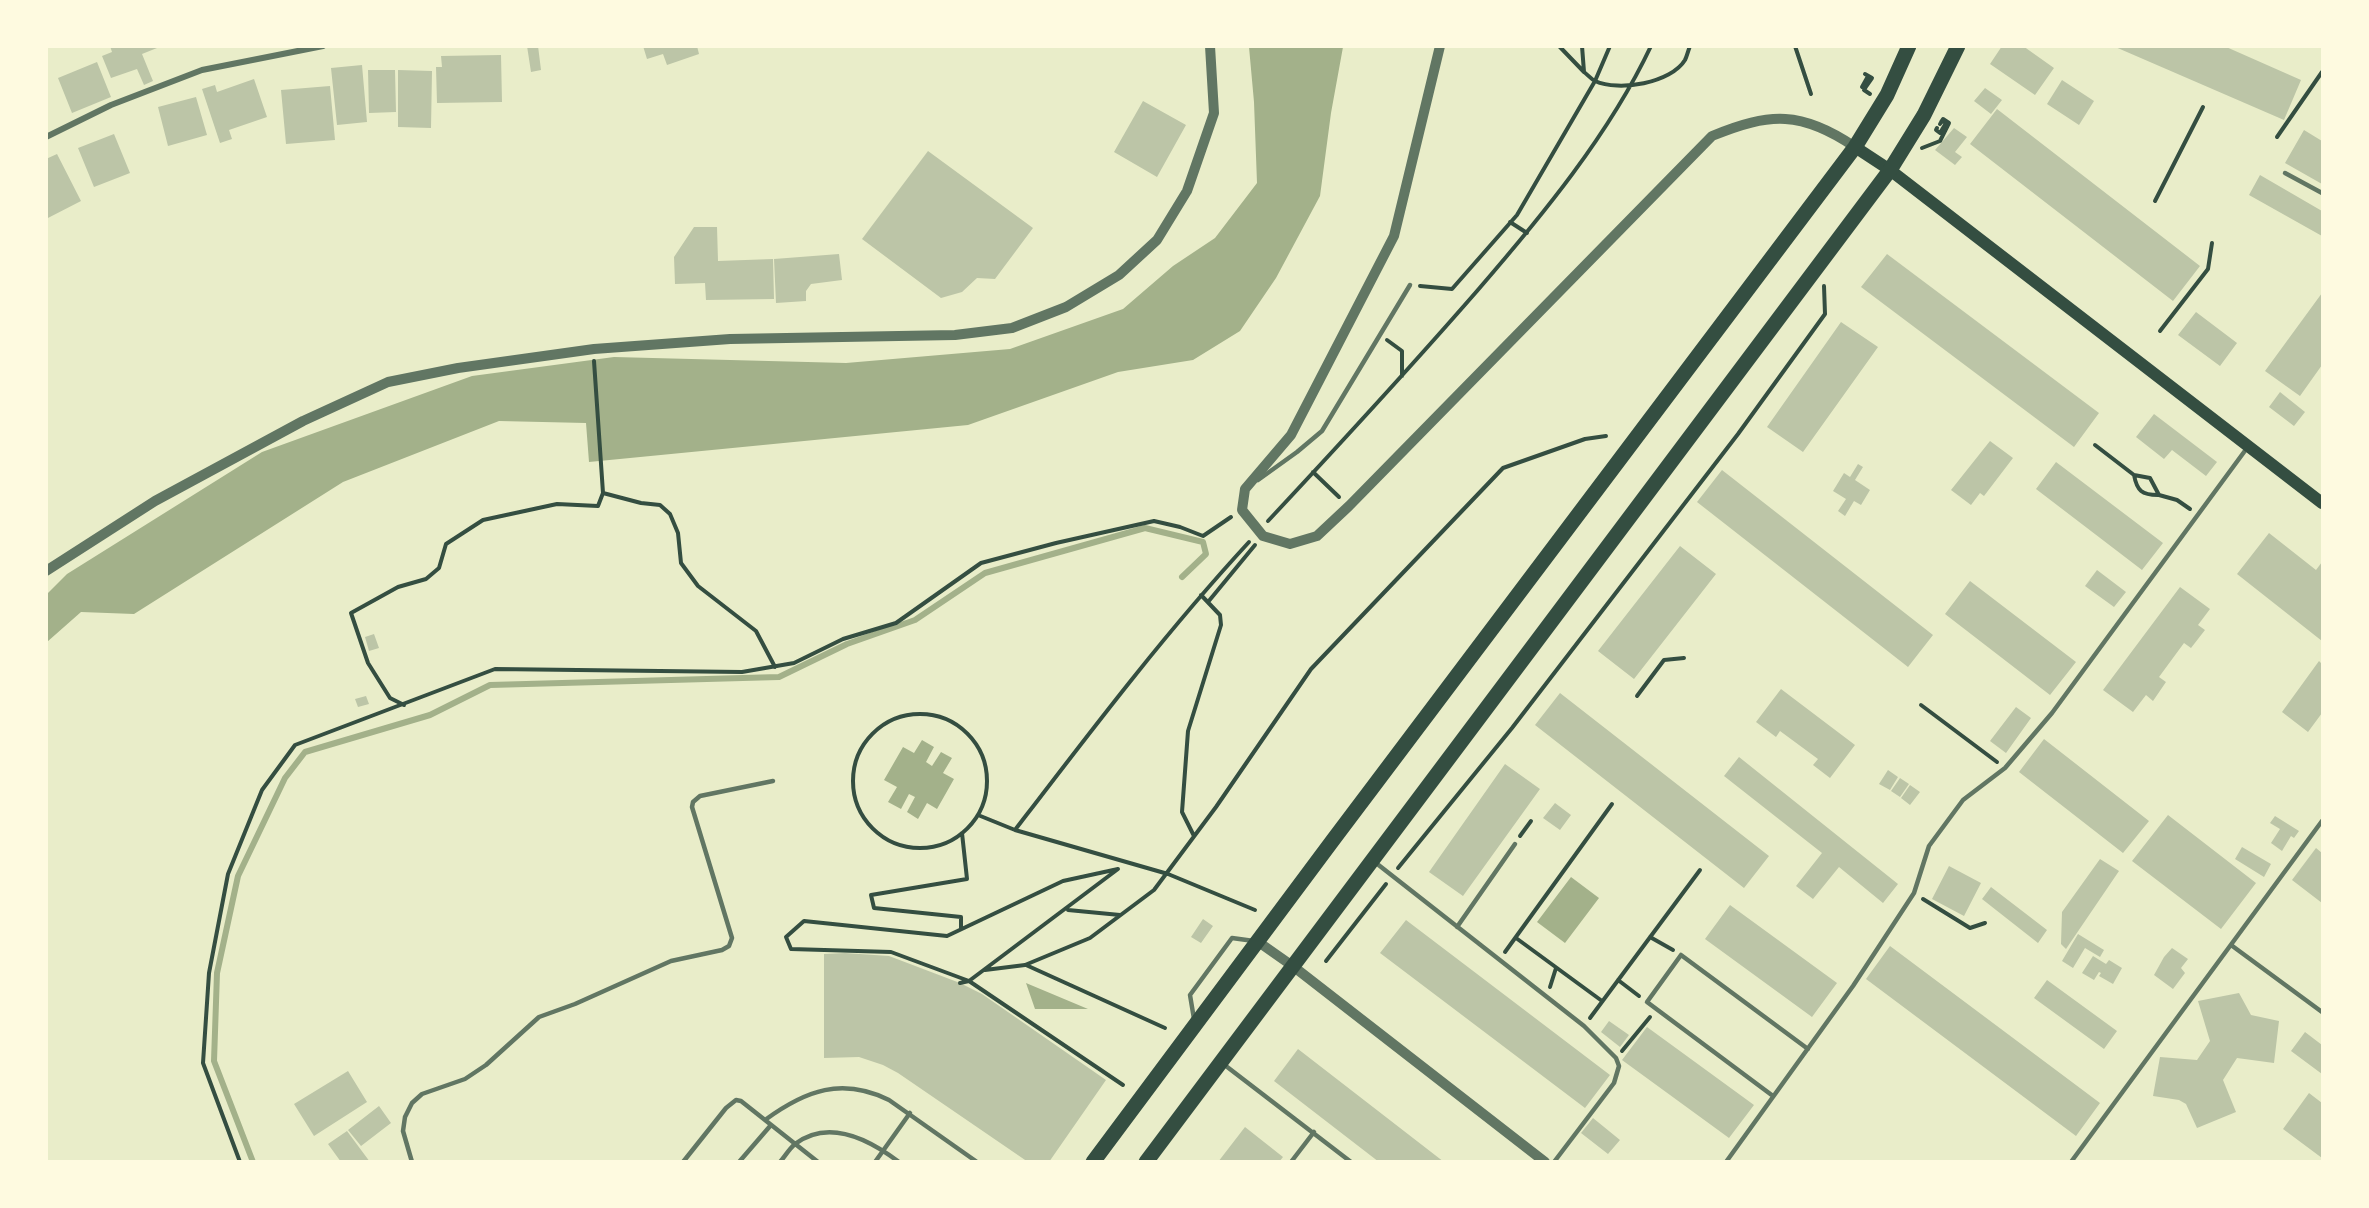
<!DOCTYPE html>
<html>
<head>
<meta charset="utf-8">
<style>
  body { margin:0 }
  #map { position:relative; width:2369px; height:1208px; overflow:hidden; background:#e9edc9; font-family:"Fira Sans Condensed",sans-serif }
  canvas { display:block }
  .frame { position:absolute; inset:0; border:48px solid #fefae0; pointer-events:none }
</style>
</head>
<body>
<div id="map">
<canvas width="2369" height="1208"></canvas>
<div class="frame"></div>
</div>
<script>
const g = document.querySelector('canvas').getContext('2d');
g.lineJoin = 'round';
function fill(path, color) {
  g.fillStyle = color;
  g.fill(path, 'evenodd');
}
function stroke(path, color, width, dash) {
  g.strokeStyle = color;
  g.lineWidth = width;
  g.lineCap = dash ? 'butt' : 'round';
  g.setLineDash(dash || []);
  g.stroke(path);
}
fill(new Path2D(`
  M 1249,47 L 1343,47 L 1331,113 L 1320,196 L 1276,278 L 1240,331 L 1193,360 L 1118,372 L 968,425 L 589,462 L 586,423 L 499,421 L 343,482 L 134,614 L 81,612 L 47,642 L 47,594 L 67,574 L 262,452 L 472,376 L 614,357 L 846,363 L 1010,349 L 1123,309 L 1173,266 L 1215,238 L 1257,183 L 1254,102 Z
  M 922,740 L 934,747 L 926,762 L 932,766 L 941,752 L 952,758 L 943,773 L 954,779 L 937,809 L 927,803 L 918,819 L 907,812 L 915,797 L 909,794 L 901,809 L 888,802 L 897,787 L 884,780 L 903,747 L 914,753 Z
  M 1571,877 L 1599,898 L 1565,943 L 1537,922 Z
  M 1026,983 L 1088,1009 L 1035,1009 Z`), '#a3b18a');
stroke(new Path2D(`
  M 253,1162 L 214,1061 L 217,973 L 238,876 L 285,778 L 305,752 L 430,715 L 490,685 L 779,677 L 847,644 L 915,620 L 985,573 L 1145,528 L 1203,542 L 1206,554 L 1182,577`), '#a3b18a', 6);
fill(new Path2D(`
  M 110,46 L 162,46 L 142,54 L 153,81 L 144,85 L 137,69 L 111,78 L 102,56 L 112,52 Z
  M 527,46 L 538,46 L 541,70 L 531,72 Z
  M 643,46 L 697,46 L 699,54 L 667,65 L 663,54 L 647,59 Z
  M 2002,46 L 2023,46 L 2054,68 L 2035,95 L 1990,64 Z
  M 2113,46 L 2224,46 L 2301,80 L 2284,120 Z
  M 501,55 L 502,102 L 437,103 L 436,67 L 442,67 L 441,56 Z
  M 97,62 L 111,97 L 72,113 L 58,78 Z
  M 362,65 L 367,122 L 337,125 L 331,68 Z
  M 368,70 L 395,70 L 396,112 L 369,113 Z
  M 398,70 L 432,71 L 431,128 L 398,127 Z
  M 254,79 L 267,117 L 229,130 L 232,139 L 220,143 L 202,89 L 215,85 L 217,92 Z
  M 2062,80 L 2094,101 L 2079,125 L 2047,104 Z
  M 330,86 L 335,140 L 286,144 L 281,90 Z
  M 1985,88 L 2002,100 L 1991,114 L 1974,101 Z
  M 196,97 L 207,135 L 168,146 L 158,107 Z
  M 1143,101 L 1186,125 L 1157,177 L 1114,152 Z
  M 1997,109 L 2200,266 L 2173,301 L 1970,144 Z
  M 1954,128 L 1967,137 L 1955,152 L 1962,157 L 1955,165 L 1935,150 Z
  M 2304,130 L 2322,141 L 2322,184 L 2285,163 Z
  M 114,134 L 130,173 L 94,187 L 78,148 Z
  M 928,151 L 1033,228 L 995,279 L 977,278 L 962,292 L 941,298 L 862,239 Z
  M 57,154 L 81,201 L 46,219 L 46,159 Z
  M 2260,175 L 2322,211 L 2322,236 L 2249,195 Z
  M 694,227 L 717,227 L 718,261 L 773,259 L 774,299 L 706,300 L 705,283 L 675,284 L 674,257 Z
  M 839,254 L 842,280 L 811,284 L 806,291 L 806,301 L 776,303 L 774,259 Z
  M 1887,254 L 2099,413 L 2074,447 L 1861,287 Z
  M 2322,293 L 2322,365 L 2300,396 L 2265,371 Z
  M 2196,312 L 2237,343 L 2220,366 L 2178,335 Z
  M 1841,322 L 1878,347 L 1803,452 L 1767,427 Z
  M 2280,392 L 2305,412 L 2294,426 L 2269,407 Z
  M 2154,414 L 2217,462 L 2206,476 L 2172,450 L 2164,459 L 2136,437 Z
  M 1990,441 L 2013,458 L 1984,496 L 1980,493 L 1971,505 L 1951,490 Z
  M 2056,462 L 2163,543 L 2142,570 L 2036,489 Z
  M 1858,464 L 1863,467 L 1855,480 L 1870,490 L 1861,505 L 1854,501 L 1845,516 L 1838,511 L 1846,499 L 1833,491 L 1844,473 L 1850,477 Z
  M 1722,470 L 1933,635 L 1908,667 L 1697,502 Z
  M 2269,533 L 2316,570 L 2322,562 L 2322,641 L 2237,574 Z
  M 1680,546 L 1716,574 L 1634,679 L 1598,651 Z
  M 2097,570 L 2126,592 L 2114,607 L 2085,586 Z
  M 1970,581 L 2076,662 L 2050,695 L 1945,614 Z
  M 2180,587 L 2210,609 L 2198,625 L 2205,630 L 2191,648 L 2184,643 L 2159,677 L 2166,682 L 2153,701 L 2146,695 L 2133,712 L 2103,690 Z
  M 374,634 L 379,648 L 369,651 L 365,637 Z
  M 2319,661 L 2322,664 L 2322,713 L 2308,732 L 2282,712 Z
  M 1781,689 L 1855,745 L 1830,778 L 1813,765 L 1818,759 L 1780,731 L 1776,737 L 1756,722 Z
  M 1560,693 L 1769,856 L 1744,888 L 1535,725 Z
  M 366,696 L 369,704 L 358,707 L 355,699 Z
  M 2016,707 L 2031,718 L 2006,753 L 1990,741 Z
  M 2044,739 L 2149,821 L 2123,853 L 2019,772 Z
  M 1739,757 L 1898,884 L 1883,903 L 1839,867 L 1813,899 L 1796,886 L 1822,853 L 1724,776 Z
  M 1505,764 L 1540,789 L 1463,896 L 1429,872 Z
  M 1888,770 L 1898,777 L 1890,790 L 1879,784 Z
  M 1900,778 L 1909,784 L 1900,797 L 1891,791 Z
  M 1910,785 L 1920,792 L 1910,805 L 1901,798 Z
  M 1555,803 L 1571,815 L 1560,830 L 1543,818 Z
  M 2168,815 L 2256,883 L 2221,929 L 2132,861 Z
  M 2275,816 L 2299,831 L 2294,838 L 2291,836 L 2282,851 L 2271,843 L 2280,829 L 2270,823 Z
  M 2242,847 L 2271,864 L 2264,877 L 2235,859 Z
  M 2316,848 L 2322,853 L 2322,903 L 2292,880 Z
  M 2100,859 L 2119,871 L 2066,949 L 2061,944 L 2062,912 Z
  M 1949,866 L 1981,883 L 1964,916 L 1932,899 Z
  M 1991,887 L 2047,930 L 2038,943 L 1982,899 Z
  M 1730,905 L 1837,983 L 1812,1017 L 1705,939 Z
  M 1203,919 L 1213,926 L 1201,943 L 1191,937 Z
  M 1406,920 L 1610,1075 L 1585,1108 L 1380,953 Z
  M 2078,934 L 2104,950 L 2100,957 L 2085,948 L 2073,968 L 2062,961 Z
  M 1890,946 L 2100,1103 L 2076,1136 L 1866,979 Z
  M 2172,948 L 2188,959 L 2181,968 L 2185,973 L 2173,989 L 2154,975 L 2164,957 Z
  M 845,953 L 889,956 L 960,983 L 982,994 L 1106,1080 L 1049,1162 L 1028,1162 L 898,1073 L 883,1065 L 859,1057 L 824,1058 L 824,954 Z
  M 2093,956 L 2106,964 L 2109,960 L 2122,968 L 2113,984 L 2099,976 L 2101,973 L 2099,972 L 2094,980 L 2082,973 Z
  M 2047,980 L 2117,1031 L 2104,1049 L 2034,998 Z
  M 2239,993 L 2251,1015 L 2279,1021 L 2274,1063 L 2237,1058 L 2223,1080 L 2236,1112 L 2197,1128 L 2186,1104 L 2179,1100 L 2153,1096 L 2160,1057 L 2197,1060 L 2210,1041 L 2198,1001 Z
  M 1609,1021 L 1629,1035 L 1620,1047 L 1601,1032 Z
  M 1647,1027 L 1754,1105 L 1729,1138 L 1622,1060 Z
  M 2305,1032 L 2322,1045 L 2322,1074 L 2291,1051 Z
  M 1298,1049 L 1444,1162 L 1379,1162 L 1274,1081 Z
  M 348,1071 L 367,1102 L 314,1136 L 294,1104 Z
  M 2309,1093 L 2322,1103 L 2322,1158 L 2283,1129 Z
  M 379,1106 L 391,1123 L 361,1146 L 348,1130 Z
  M 1593,1118 L 1620,1140 L 1608,1154 L 1581,1133 Z
  M 1245,1127 L 1283,1157 L 1279,1162 L 1218,1162 Z
  M 347,1131 L 370,1162 L 341,1162 L 328,1144 Z`), '#bcc5a7');
stroke(new Path2D(`
  M 1559,46 L 1584,72
  M 1582,46 L 1584,72 C 1588,75 1591,79 1595,81 C 1619,92 1671,83 1685,60 C 1687,56 1688,51 1690,46
  M 1795,46 L 1811,94
  M 1865,74 L 1872,78 L 1865,88 L 1862,87 L 1867,78 L 1870,80 L 1864,90 L 1870,94
  M 1937,128 L 1936,130 L 1940,133 L 1946,123 L 1942,121 L 1940,124
  M 2277,137 L 2322,72
  M 1922,148 L 1940,141 L 1949,123 L 1943,119 L 1941,122
  M 2155,201 L 2203,107
  M 1510,222 L 1527,233
  M 1420,286 L 1452,289 L 1517,215 L 1595,81 L 1610,46
  M 2160,331 L 2208,269 L 2212,243
  M 1387,340 L 1402,351 L 1402,376
  M 2095,445 L 2134,475 L 2150,478 L 2159,495 L 2177,500 L 2190,509
  M 1313,472 L 1339,497
  M 2134,475 C 2137,491 2142,495 2158,495
  M 603,493 L 641,503 L 660,505 L 670,514 L 678,533 L 681,563 L 698,586 L 756,631 L 775,667
  M 1268,521 C 1339,445 1409,369 1477,291 C 1541,217 1609,135 1651,46
  M 1208,602 L 1255,545
  M 1637,696 L 1664,660 L 1684,658
  M 404,705 L 390,698 L 368,663 L 351,613 L 398,587 L 426,579 L 439,568 L 446,544 L 483,520 L 557,504 L 598,506 L 603,493 L 594,361
  M 1921,705 L 1997,762
  M853 781a67 67 0 1 1 134 0a67 67 0 1 1-134 0Z
  M 978,815 L 1015,830 L 1168,874 L 1255,910
  M 1015,830 C 1090,732 1165,633 1249,542
  M 1194,836 L 1182,812 L 1188,731 L 1221,625 L 1220,615 L 1201,595
  M 1520,836 L 1531,821
  M 1398,868 L 1512,728 L 1738,434 L 1825,314 L 1824,286
  M 1923,899 L 1970,928 L 1985,923
  M 1068,910 L 1120,915
  M 961,928 L 961,917 L 874,908 L 871,895 L 967,879 L 962,833
  M 1650,937 L 1673,950
  M 1516,938 L 1602,1001
  M 1505,952 L 1612,804
  M 1326,961 L 1386,884
  M 1026,965 L 1165,1028
  M 985,970 L 1025,965 L 1090,938 L 1154,890 L 1216,807 L 1311,669 L 1503,468 L 1585,439 L 1606,436
  M 1618,980 L 1639,996
  M 960,983 L 969,981 L 1118,869 L 1063,881 L 947,936 L 804,921 L 786,937 L 791,949 L 891,952 L 969,981 L 1123,1085
  M 1550,987 L 1556,968
  M 1590,1018 L 1700,870
  M 1622,1051 L 1650,1017
  M 240,1162 L 203,1063 L 209,973 L 228,874 L 262,790 L 295,745 L 495,669 L 742,672 L 794,663 L 843,639 L 896,623 L 981,563 L 1056,543 L 1154,521 L 1180,527 L 1203,536 L 1231,517`), '#344e41', 4);
stroke(new Path2D(`
  M 2285,173 L 2322,193
  M 1258,480 L 1297,452 L 1322,431 L 1410,285
  M 1376,863 L 1584,1026 L 1616,1058 L 1619,1066 L 1614,1083 L 1554,1162
  M 1457,927 L 1515,844
  M 2231,945 L 2322,1012
  M 1194,1019 L 1190,995 L 1232,938 L 1254,941
  M 1222,1063 L 1351,1162
  M 1773,1096 L 1647,1002 L 1681,955 L 1808,1049
  M 765,1120 C 806,1090 842,1077 889,1100 L 977,1162
  M 412,1162 L 403,1131 L 405,1117 L 412,1103 L 422,1094 L 465,1079 L 486,1065 L 539,1017 L 575,1004 L 671,961 L 722,950 L 729,946 L 732,938 L 692,807 L 693,802 L 700,796 L 773,781
  M 683,1162 L 726,1108 L 736,1100 L 741,1101 L 818,1162
  M 739,1162 L 771,1125
  M 780,1162 C 785,1156 790,1148 795,1144 C 829,1118 870,1140 899,1162
  M 875,1162 L 910,1113
  M 1291,1162 L 1314,1132
  M 1726,1162 L 1853,986 L 1914,893 L 1929,846 L 1963,800 L 2005,768 L 2052,713 L 2247,448
  M 2071,1162 L 2322,821`), '#617663', 4.5);
stroke(new Path2D(`
  M 46,137 L 111,105 L 202,70 L 323,46`), '#617663', 6);
stroke(new Path2D(`
  M 1440,46 L 1394,236 L 1291,435 L 1245,489 L 1242,510 L 1263,536 L 1290,544 L 1317,536 L 1349,506 L 1712,136 C 1770,112 1802,111 1855,147
  M 46,571 L 155,501 L 303,421 L 388,382 L 458,368 L 594,349 L 730,339 L 955,335 L 1012,328 L 1066,307 L 1119,275 L 1157,240 L 1187,191 L 1214,113 L 1210,46
  M 1257,941 L 1294,967 L 1545,1162`), '#617663', 10);
stroke(new Path2D(`
  M 1855,147 L 1890,170 L 2322,503`), '#344e41', 12);
stroke(new Path2D(`
  M 1093,1162 L 1333,840 L 1855,147 L 1887,95 L 1909,46
  M 1146,1162 L 1890,170 L 1924,115 L 1958,46`), '#344e41', 15);
</script>
</body>
</html>
